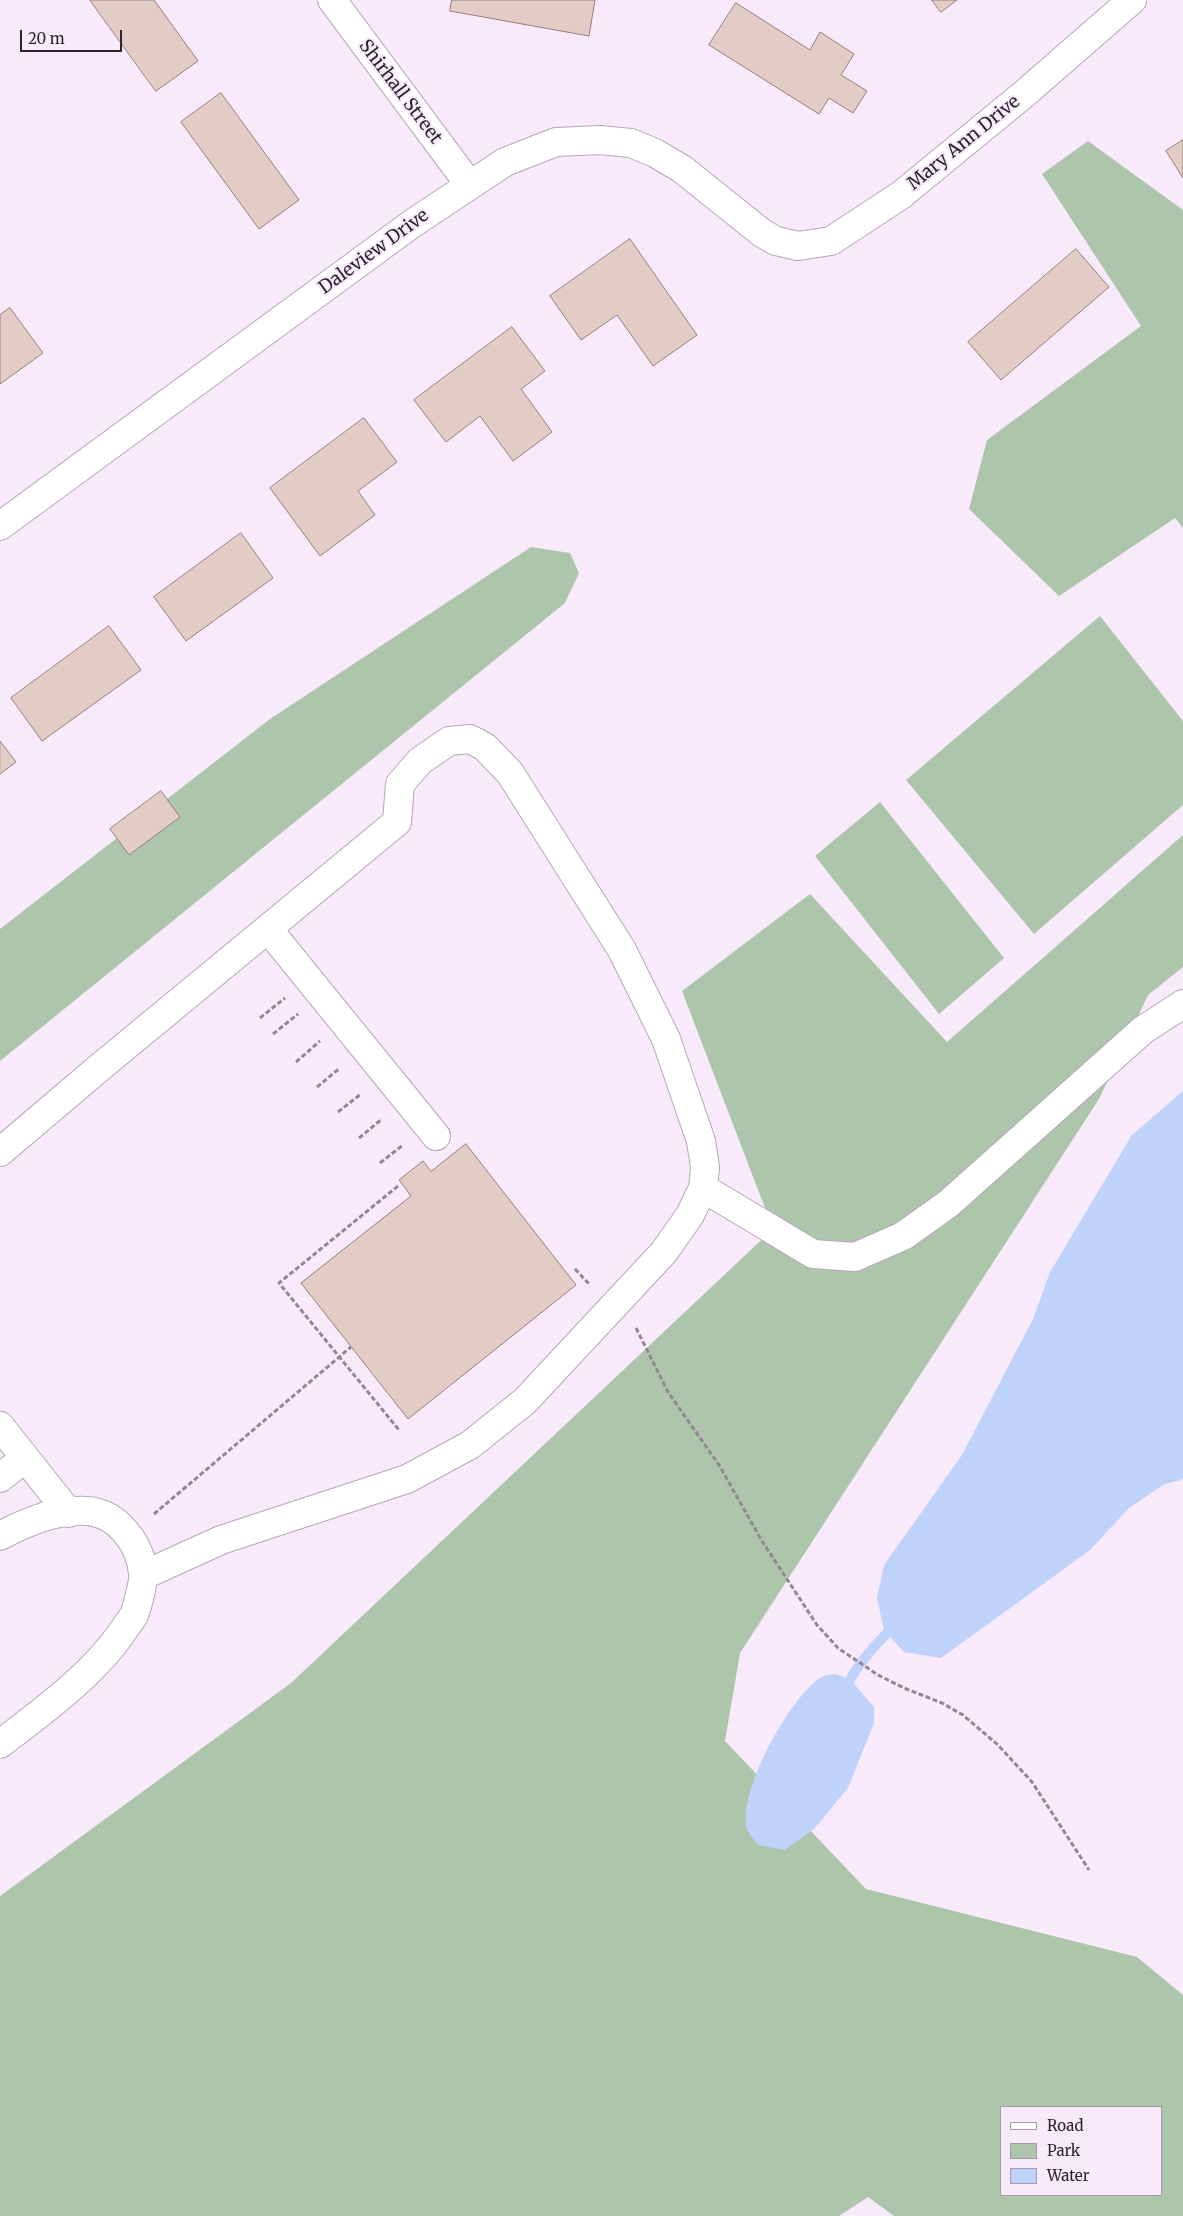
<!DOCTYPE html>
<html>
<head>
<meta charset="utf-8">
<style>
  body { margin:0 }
  #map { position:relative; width:1183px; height:2216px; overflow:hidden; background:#f8eafb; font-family:Merriweather,serif }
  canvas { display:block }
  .legend { position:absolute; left:1000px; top:2106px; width:162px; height:90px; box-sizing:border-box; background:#f8eafb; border:1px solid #a69ba8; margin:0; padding:6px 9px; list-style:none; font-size:15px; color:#2a242b }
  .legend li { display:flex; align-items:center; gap:10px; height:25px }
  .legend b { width:25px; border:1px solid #a69ba8 }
  .scale { position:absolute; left:20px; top:30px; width:102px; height:22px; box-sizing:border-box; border:2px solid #2a242b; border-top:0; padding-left:6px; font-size:15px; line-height:18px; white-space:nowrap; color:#2a242b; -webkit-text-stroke:4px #f8eafb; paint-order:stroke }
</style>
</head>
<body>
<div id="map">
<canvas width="1183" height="2216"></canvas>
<ul class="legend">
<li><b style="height:6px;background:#fff"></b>Road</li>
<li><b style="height:14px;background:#acc5ab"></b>Park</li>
<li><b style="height:14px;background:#bfd2f9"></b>Water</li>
</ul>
<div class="scale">20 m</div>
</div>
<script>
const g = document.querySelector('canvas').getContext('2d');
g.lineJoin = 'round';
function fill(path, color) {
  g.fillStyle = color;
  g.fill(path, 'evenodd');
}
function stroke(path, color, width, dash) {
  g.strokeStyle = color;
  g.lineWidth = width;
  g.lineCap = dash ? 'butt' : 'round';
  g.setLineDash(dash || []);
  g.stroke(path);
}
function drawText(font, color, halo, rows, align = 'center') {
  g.font = font + ' Merriweather,serif';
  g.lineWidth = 4.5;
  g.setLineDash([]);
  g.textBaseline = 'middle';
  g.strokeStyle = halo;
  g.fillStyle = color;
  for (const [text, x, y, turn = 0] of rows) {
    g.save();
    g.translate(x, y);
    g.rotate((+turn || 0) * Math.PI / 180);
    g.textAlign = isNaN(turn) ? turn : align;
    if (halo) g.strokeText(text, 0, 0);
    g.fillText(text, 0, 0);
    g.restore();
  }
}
fill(new Path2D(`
  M 1088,141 L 1183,210 L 1183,528 L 1175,518 L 1059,596 L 969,509 L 987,440 L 1141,326 L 1042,174 Z
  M 531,547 L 570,553 L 579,573 L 565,603 L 0,1061 L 0,929 L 270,719 Z
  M 1100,616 L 1183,721 L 1183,805 L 1034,934 L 906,780 Z
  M 880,802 L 1004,958 L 939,1014 L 815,856 Z
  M 1183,835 L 1183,967 L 1148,995 L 1099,1099 L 740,1653 L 725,1741 L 866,1889 L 1137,1957 L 1183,1995 L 1183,2216 L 894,2216 L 868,2197 L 839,2216 L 0,2216 L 0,1896 L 291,1683 L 773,1229 L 682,991 L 810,894 L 947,1042 ZM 1002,2107 L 1162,2107 L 1162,2195 L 1002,2195 Z`), '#acc5ab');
fill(new Path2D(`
  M 1183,1091 L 1183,1479 L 1163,1485 L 1129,1508 L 1090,1550 L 941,1658 L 904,1652 L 884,1630 L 877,1598 L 884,1565 L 962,1455 L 1033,1319 L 1050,1272 L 1132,1135 Z
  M 835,1674 L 850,1679 L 874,1707 L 874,1723 L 848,1788 L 815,1828 L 785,1850 L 758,1845 C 755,1841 749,1835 747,1829 C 737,1792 789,1699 820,1678 C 824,1675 830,1675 835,1674 Z`), '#bfd2f9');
stroke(new Path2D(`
  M 845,1690 C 856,1665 875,1645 895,1625`), '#bfd2f9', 10);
const building = new Path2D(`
  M 90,0 L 154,0 L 198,61 L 156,91 Z
  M 452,0 L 595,0 L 589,36 L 450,11 Z
  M 932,0 L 957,0 L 941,12 Z
  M 736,3 L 810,50 L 820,32 L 854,54 L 841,75 L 867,91 L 853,113 L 829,98 L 819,114 L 709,45 Z
  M 221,93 L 299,200 L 259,229 L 181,122 Z
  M 1183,140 L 1183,178 L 1166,151 Z
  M 630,239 L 697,335 L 653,366 L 617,315 L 581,340 L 550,296 Z
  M 1076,249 L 1109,287 L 1001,380 L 968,342 Z
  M 10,308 L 43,353 L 0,384 L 0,315 Z
  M 512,327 L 545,371 L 521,389 L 552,432 L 513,461 L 480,416 L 446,442 L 414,400 Z
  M 364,418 L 397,462 L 358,491 L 375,515 L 320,556 L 270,488 Z
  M 241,533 L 273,578 L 186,641 L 154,597 Z
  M 109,626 L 141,670 L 42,741 L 11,698 Z
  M 0,741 L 16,762 L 0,774 Z
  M 161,791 L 180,817 L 129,855 L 110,829 Z
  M 466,1144 L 576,1285 L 408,1419 L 301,1283 L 411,1196 L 399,1180 L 423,1161 L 431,1171 Z`);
fill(building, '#e3cbc6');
stroke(building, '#957f7b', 1);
const minor = new Path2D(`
  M 332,0 L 469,184
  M 0,526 L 413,223 L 505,162 L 556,142 L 600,140 L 631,143 L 655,153 L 682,169 L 762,233 L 776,241 L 798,246 L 831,241 L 901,195 L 1024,94 L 1132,0
  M 268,929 L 436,1136
  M 0,1152 L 99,1068 L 397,822 L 400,784 L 420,761 L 449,741 L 470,739 L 485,747 L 510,773 L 622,950 L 666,1039 L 701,1141 L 705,1167 L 703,1188 L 690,1215 L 664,1252 L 525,1401 L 470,1445 L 407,1479 L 221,1540 L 144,1575
  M 703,1188 L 813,1254 L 855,1257 L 903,1236 L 948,1204 L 1143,1030 L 1183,1004
  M 0,1426 L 69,1513
  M 0,1478 L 25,1458
  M 0,1536 C 26,1522 57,1509 87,1511 C 118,1513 141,1545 143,1574 C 144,1581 137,1608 134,1615 C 131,1620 126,1626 123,1631 C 93,1675 43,1711 0,1744`);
stroke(minor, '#b5a7b8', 30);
stroke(new Path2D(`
  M 260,1018 L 285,998
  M 273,1034 L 298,1014
  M 296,1062 L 320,1041
  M 317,1087 L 340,1068
  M 338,1112 L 361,1094
  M 359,1138 L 382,1119
  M 380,1163 L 403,1145
  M 398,1186 L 279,1283 L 399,1430
  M 575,1269 L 590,1285
  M 636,1328 L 668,1392 L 719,1465 L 762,1541 L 817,1625 L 838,1648 L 878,1675 L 904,1688 L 942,1703 L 963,1715 L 998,1745 L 1032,1782 L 1089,1870
  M 154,1514 L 351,1347`), '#928894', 3, [5, 2.5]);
stroke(minor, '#fff', 28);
drawText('18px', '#2a242b', '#f8eafb', [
  ["Shirhall Street",400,92,53],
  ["Mary Ann Drive",964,143,-39],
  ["Daleview Drive",374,252,-36]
]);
</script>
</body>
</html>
